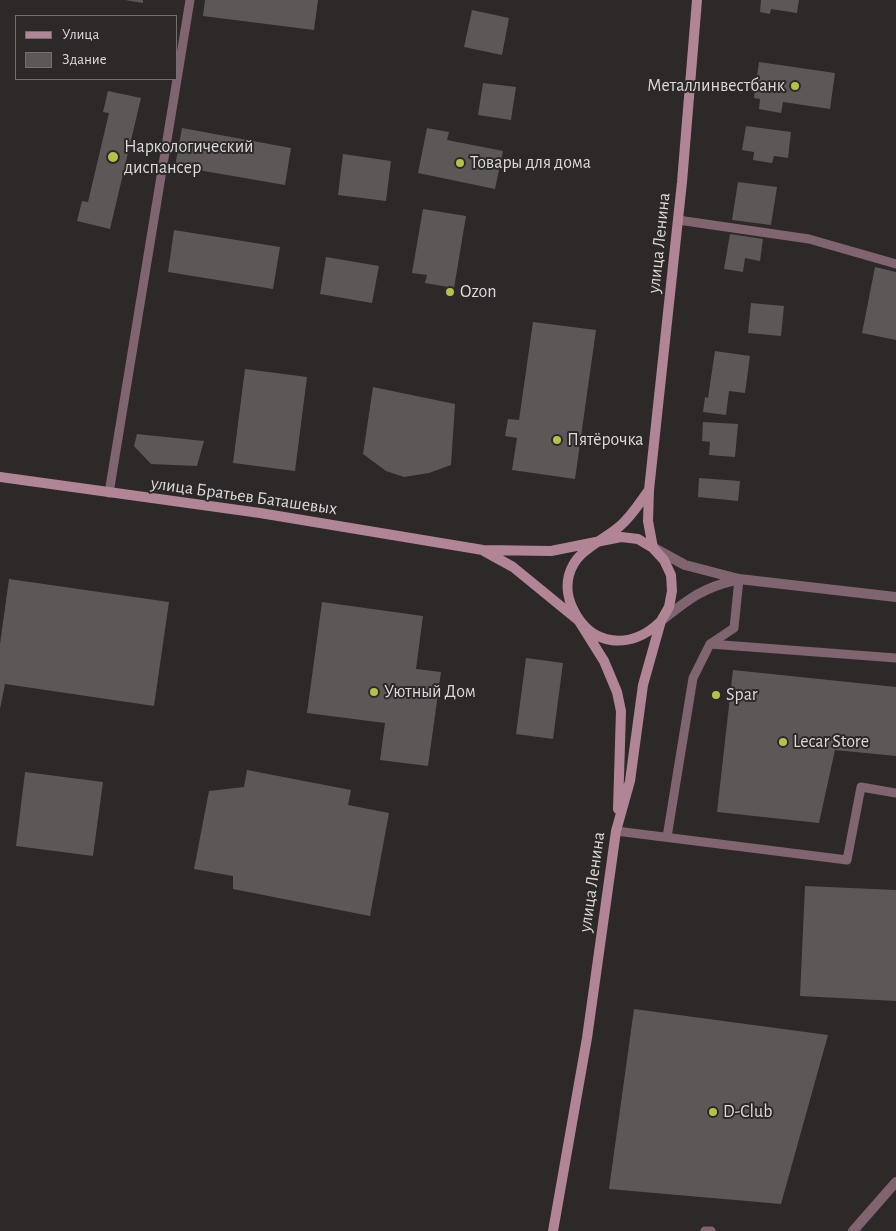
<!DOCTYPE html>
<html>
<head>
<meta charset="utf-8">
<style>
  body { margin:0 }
  #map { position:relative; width:896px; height:1231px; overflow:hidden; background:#2d2929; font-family:"Alegreya Sans",sans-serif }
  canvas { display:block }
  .legend { position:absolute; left:15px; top:15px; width:162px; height:65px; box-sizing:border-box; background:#2d2929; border:1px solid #736f70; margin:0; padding:6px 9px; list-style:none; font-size:15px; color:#dcd9da }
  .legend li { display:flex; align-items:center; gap:10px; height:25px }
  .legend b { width:25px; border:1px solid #736f70 }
</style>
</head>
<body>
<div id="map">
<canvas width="896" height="1231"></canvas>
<ul class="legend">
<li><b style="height:6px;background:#b18496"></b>Улица</li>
<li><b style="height:14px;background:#5d5857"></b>Здание</li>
</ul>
</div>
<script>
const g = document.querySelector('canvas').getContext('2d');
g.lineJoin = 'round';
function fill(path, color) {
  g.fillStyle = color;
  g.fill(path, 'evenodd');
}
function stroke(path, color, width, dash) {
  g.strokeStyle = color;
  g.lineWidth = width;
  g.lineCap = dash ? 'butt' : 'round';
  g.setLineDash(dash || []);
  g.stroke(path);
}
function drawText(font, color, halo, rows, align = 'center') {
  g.font = font + ' "Alegreya Sans",sans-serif';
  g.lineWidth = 4;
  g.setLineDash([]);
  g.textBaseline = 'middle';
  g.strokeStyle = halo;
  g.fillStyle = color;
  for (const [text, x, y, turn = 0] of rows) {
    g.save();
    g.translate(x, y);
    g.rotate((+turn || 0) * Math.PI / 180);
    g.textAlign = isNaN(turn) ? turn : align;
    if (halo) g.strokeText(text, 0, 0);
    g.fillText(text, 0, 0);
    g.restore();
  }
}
fill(new Path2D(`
  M 125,0 L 143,0 L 143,3 Z
  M 205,0 L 318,0 L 314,30 L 203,16 Z
  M 761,0 L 799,0 L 797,13 L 771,9 L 770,14 L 760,12 Z
  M 472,10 L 509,18 L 502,55 L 464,47 Z
  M 759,62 L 835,73 L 830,109 L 783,102 L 781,113 L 759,109 L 760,99 L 754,98 Z
  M 483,83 L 516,87 L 511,120 L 478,115 Z
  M 108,91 L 141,98 L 110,229 L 77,221 L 82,201 L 88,202 L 109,113 L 103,112 Z
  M 746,126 L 791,132 L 788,158 L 774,156 L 772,163 L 753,160 L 754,152 L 742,150 Z
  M 182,128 L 291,148 L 285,185 L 175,166 Z
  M 427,128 L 449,132 L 447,140 L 503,151 L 495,189 L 418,173 Z
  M 343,154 L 391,161 L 386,201 L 338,195 Z
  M 738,182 L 777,187 L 771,225 L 732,220 Z
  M 423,209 L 466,216 L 454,288 L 425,283 L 427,275 L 412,273 Z
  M 174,230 L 280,247 L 273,289 L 168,272 Z
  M 730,234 L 763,239 L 760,261 L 745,258 L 743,272 L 724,269 Z
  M 326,257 L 379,266 L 372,303 L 320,294 Z
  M 875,267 L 896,272 L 896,340 L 862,333 Z
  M 751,303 L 784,306 L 781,336 L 748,333 Z
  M 533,322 L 596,330 L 575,479 L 512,470 L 517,438 L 505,436 L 508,419 L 519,420 Z
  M 715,351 L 750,356 L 745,393 L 729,391 L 726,415 L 703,412 L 705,397 L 708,398 Z
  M 245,369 L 307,377 L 295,471 L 233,463 Z
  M 373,387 L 455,404 L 451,465 L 429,473 L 404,477 L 386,471 L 363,454 Z
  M 703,422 L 738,424 L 735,457 L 709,455 L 710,442 L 702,441 Z
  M 137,434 L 204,441 L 197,466 L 151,464 L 134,446 Z
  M 699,478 L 740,481 L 738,501 L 698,497 Z
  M 9,579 L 169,602 L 154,706 L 5,684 L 0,709 L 0,644 Z
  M 322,602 L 423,616 L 416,669 L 441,672 L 428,766 L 380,760 L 385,723 L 307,713 Z
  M 526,658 L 563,663 L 553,739 L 516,734 Z
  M 733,670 L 896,687 L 896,756 L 835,750 L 819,823 L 717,812 Z
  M 247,770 L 351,790 L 348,805 L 389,813 L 370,916 L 233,889 L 233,876 L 194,869 L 209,791 L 244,787 Z
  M 25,772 L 103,782 L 93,856 L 16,846 Z
  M 805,886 L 896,890 L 896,1001 L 800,996 Z
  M 634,1009 L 828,1035 L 781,1204 L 609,1189 Z`), '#5d5857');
stroke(new Path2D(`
  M 678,220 L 809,239 L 896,264
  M 109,493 L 190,0
  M 710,644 L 896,658
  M 616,831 L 847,860 L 861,787 L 896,793
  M 667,837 L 693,678 L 710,644 L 734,628 L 739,579
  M 705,1231 L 711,1231`), '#80646f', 9);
stroke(new Path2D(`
  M 654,548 L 685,565 L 739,579 L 896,597
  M 662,620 C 689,599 702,588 736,580
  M 853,1231 L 896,1182`), '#80646f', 10);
stroke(new Path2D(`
  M 0,477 L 260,513 L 483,550 L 551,551 L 621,537 L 638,539 L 653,548 L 664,560 L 671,575 L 672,591 L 669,607 L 661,621 L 643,685 L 630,781 L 616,831 L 587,1038 L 553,1231
  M 649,490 C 640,502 632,516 620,526 C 602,542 576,549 569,575 C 566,586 568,599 573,609 C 591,647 631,650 660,622
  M 653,548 L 648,521 L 649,490 L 682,182 L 697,0
  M 484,551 L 513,567 L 579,621 L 604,661 L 617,692 L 621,711 L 618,809`), '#b18496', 10);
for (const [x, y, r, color] of [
  [795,86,5,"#b5c24a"],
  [113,157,6,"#b5c24a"],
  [460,163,5,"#b5c24a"],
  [450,292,5,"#b5c24a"],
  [557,440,5,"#b5c24a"],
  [374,692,5,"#b5c24a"],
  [716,695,5,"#b5c24a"],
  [783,742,5,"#b5c24a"],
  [713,1112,5,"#b5c24a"]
]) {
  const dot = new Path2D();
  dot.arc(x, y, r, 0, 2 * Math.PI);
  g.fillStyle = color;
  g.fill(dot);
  stroke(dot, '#2d2929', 2);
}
drawText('18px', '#dcd9da', '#2d2929', [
  ["Металлинвестбанк",785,86,"right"],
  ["Наркологический",124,147],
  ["диспансер",124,168],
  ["Товары для дома",470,163],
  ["Ozon",460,292],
  ["Пятёрочка",567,440],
  ["Уютный Дом",384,692],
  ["Spar",726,695],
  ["Lecar Store",793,742],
  ["D-Club",723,1112]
], 'left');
drawText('18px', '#dcd9da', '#2d2929', [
  ["улица Ленина",659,243,-84],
  ["улица Братьев Баташевых",244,496,8],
  ["улица Ленина",592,882,-82]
]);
</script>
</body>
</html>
